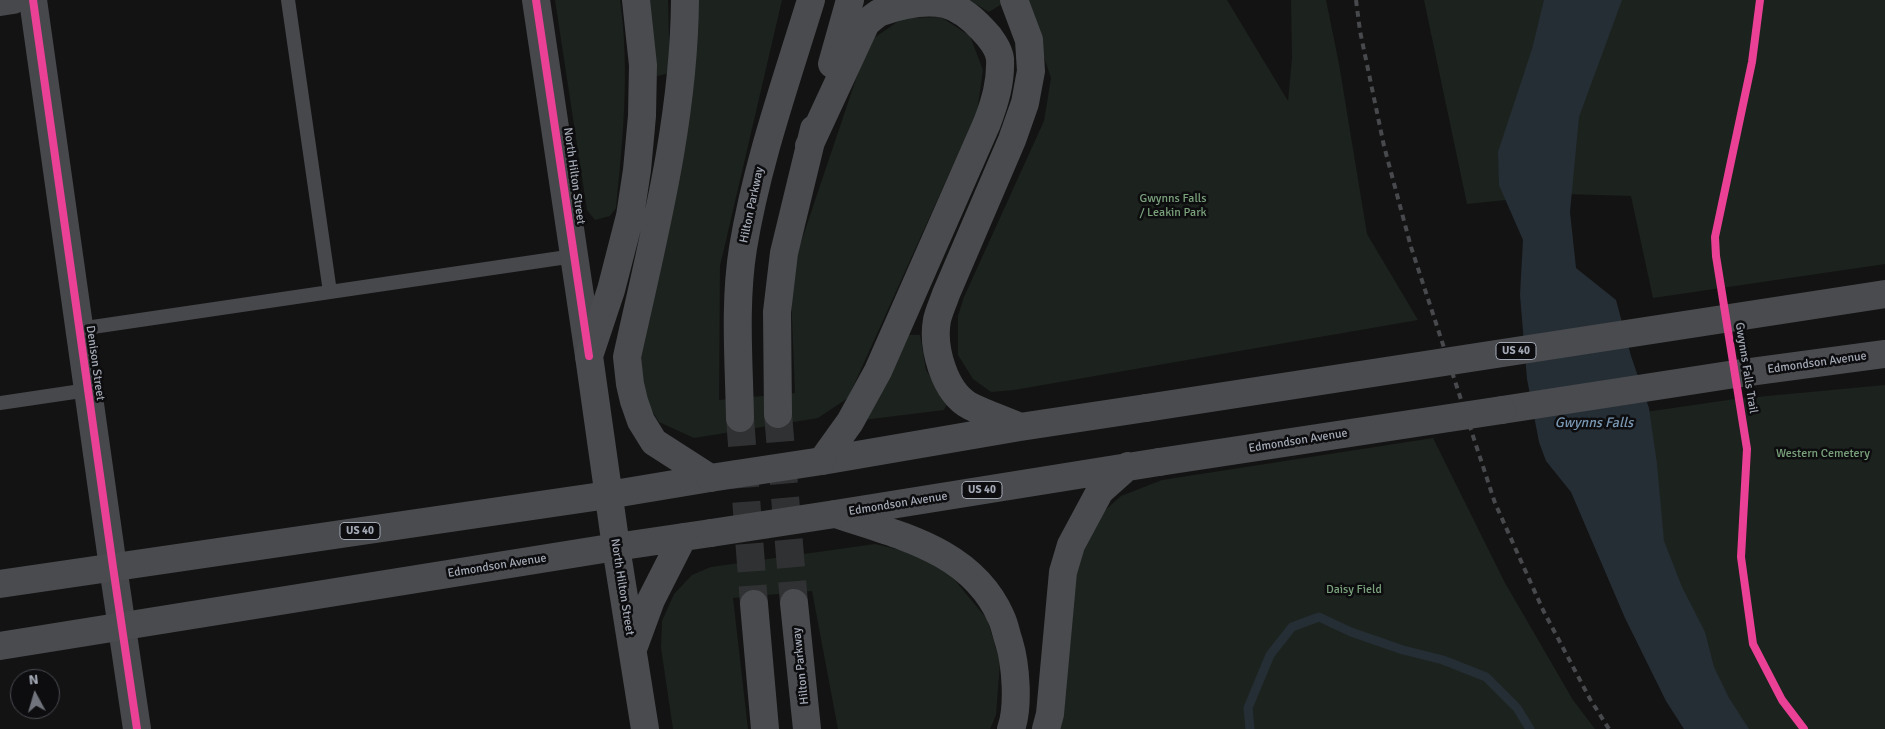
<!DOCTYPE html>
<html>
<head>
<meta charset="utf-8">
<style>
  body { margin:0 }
  #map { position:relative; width:1885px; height:729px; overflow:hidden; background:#131313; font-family:Signika,sans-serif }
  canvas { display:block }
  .north { position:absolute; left:10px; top:669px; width:50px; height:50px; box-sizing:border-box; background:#0d0d0f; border:1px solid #494b51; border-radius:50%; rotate:354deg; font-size:14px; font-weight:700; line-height:20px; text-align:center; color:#a3a9b5 }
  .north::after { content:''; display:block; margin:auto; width:18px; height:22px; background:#71747c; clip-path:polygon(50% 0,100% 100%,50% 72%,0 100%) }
</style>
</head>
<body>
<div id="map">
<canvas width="1885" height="729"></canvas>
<div class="north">N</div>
</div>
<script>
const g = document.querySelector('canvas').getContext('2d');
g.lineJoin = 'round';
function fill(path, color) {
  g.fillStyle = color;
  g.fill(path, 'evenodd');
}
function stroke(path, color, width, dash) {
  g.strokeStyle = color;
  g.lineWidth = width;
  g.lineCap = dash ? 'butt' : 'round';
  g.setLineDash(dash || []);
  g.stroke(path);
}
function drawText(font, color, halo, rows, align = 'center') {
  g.font = font + ' Signika,sans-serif';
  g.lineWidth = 5;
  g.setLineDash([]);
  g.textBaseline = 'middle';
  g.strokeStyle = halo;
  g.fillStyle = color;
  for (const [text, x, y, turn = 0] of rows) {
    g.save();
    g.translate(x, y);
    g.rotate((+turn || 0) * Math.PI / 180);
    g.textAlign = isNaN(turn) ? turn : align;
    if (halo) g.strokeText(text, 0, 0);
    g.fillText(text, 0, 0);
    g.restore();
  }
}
fill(new Path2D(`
  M 555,0 L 620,0 C 630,70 623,139 616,208 L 610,216 L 595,220 L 587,210 Z
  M 646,0 L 668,0 L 670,73 L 657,76 Z
  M 694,0 L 782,0 L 720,266 L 719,400 L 795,393 L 791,293 L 796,257 L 861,64 L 874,38 L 903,18 L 941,17 L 970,36 L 983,70 L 977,112 L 848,398 L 818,418 L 694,438 L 659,422 L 641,393 L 638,365 Z
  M 969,0 L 1000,0 L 1002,4 L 989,12 Z
  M 1025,0 L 1227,0 L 1288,101 L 1292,58 L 1291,0 L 1326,0 L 1339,64 L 1367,234 L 1418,320 L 1014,390 L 991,392 L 973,379 L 958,355 L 958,316 L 964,297 L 1044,121 L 1051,78 Z
  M 1424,0 L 1885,0 L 1885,264 L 1653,298 L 1631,196 L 1565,194 L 1467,204 Z
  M 903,335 L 920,335 L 926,370 L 947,404 L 944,410 L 863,420 Z
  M 1885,385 L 1885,729 L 1720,729 L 1611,417 L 1735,399 Z
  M 1433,438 L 1505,583 L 1573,700 L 1595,729 L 1055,729 L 1078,552 L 1102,513 L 1121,496 L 1162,480 Z
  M 875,544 L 917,554 L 948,572 L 987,619 L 1000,662 L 996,715 L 990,729 L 838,729 L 812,591 L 733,598 L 748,729 L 673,729 L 661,648 L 662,621 L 674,594 L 692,575 L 711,567 Z`), '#1c221d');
fill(new Path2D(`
  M 1544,0 L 1622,0 L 1579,117 L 1570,212 L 1576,268 L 1616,300 L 1631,356 L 1649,408 L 1657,464 L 1664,541 L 1682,587 L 1705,632 L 1714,667 L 1729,698 L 1749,729 L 1684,729 L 1666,701 L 1625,618 L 1571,492 L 1546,461 L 1539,442 L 1527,379 L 1520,295 L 1523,240 L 1499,185 L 1498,152 L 1532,49 Z`), '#262e35');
stroke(new Path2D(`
  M 1250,729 L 1248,708 L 1270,655 L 1292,627 L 1319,617 L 1351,632 L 1403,650 L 1443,660 L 1486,677 L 1517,708 L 1530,729`), '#262e35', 9);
stroke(new Path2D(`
  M 778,414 L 794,603
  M 740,418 L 754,604`), '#303133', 28, [28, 14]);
stroke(new Path2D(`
  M 288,0 L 330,292
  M 79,329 L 574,256
  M 0,403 L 88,390`), '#47484c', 14);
stroke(new Path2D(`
  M 33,0 L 113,567 L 137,729
  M 536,0 L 589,356
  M 0,2 L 13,0`), '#47484c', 28);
stroke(new Path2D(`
  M 636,0 L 643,65 L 642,116 L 637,170 L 630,216 L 611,290 L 589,356 L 616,547 L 645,729
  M 685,0 C 684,122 653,239 627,357 L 630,384 L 634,401 L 641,421 L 654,442 L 710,478
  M 1014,0 L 1029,40 L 1031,71 L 1025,103 L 1012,140 L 946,294 C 943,303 939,311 937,320 C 932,347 944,392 970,406 C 986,414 1004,420 1020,427
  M 832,64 L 850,0
  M 809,146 L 866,23 C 870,20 876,14 881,12 C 901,5 924,0 945,4 C 960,8 973,19 983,30 C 990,37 999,49 1000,59 C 1001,82 995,102 987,123 L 878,371 L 850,422 L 822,461
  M 1502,410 L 1735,374 L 1885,354
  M 778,414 L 777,312 L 784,253 L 814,129
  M 740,418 C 739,362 734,304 743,248 C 757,163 786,82 811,0
  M 822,461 L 1020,427 L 1146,408
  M 835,514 L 1159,462
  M 839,515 C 901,536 972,551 1001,617 C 1005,625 1006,634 1009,642 C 1016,665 1019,707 1011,729
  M 0,584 L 608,495 L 710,478
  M 794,603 L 807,729
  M 754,604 L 765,729
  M 0,646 L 616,547 L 711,533
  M 633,649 L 651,600 L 683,537
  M 1046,729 L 1050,714 L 1063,572 L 1071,545 L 1100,491 L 1128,466`), '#494b4e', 28);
stroke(new Path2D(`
  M 1356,0 L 1360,31 L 1384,146 L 1411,247 L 1495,503 L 1543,610 L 1590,699 L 1609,729`), '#47494c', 4, [6, 5]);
stroke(new Path2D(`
  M 1146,408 L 1885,294
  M 1159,462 L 1502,410
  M 710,478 L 822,461
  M 711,533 L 835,514`), '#494b4e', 28);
stroke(new Path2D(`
  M 33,0 L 113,567 L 137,729
  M 536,0 L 589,356
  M 1760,0 L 1752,62 L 1715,237 L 1716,256 L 1747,449 L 1741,557 L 1753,644 L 1782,700 L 1804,729`), '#ea4096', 8);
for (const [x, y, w] of [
  [1516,351,40],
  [982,490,40],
  [360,531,40]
]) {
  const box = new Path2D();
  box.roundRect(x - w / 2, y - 8.5, w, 17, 4);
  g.fillStyle = '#0d0d0f';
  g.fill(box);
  stroke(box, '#a3a9b5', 1);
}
drawText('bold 11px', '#a3a9b5', null, [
  ["US 40",1516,351],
  ["US 40",982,490],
  ["US 40",360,531]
]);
drawText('12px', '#a3a9b5', '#0d0d0f', [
  ["North Hilton Street",574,176,82],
  ["Hilton Parkway",752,205,-78],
  ["Denison Street",95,363,82],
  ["Edmondson Avenue",1817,363,-8],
  ["Gwynns Falls Trail",1746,368,81],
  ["Edmondson Avenue",1298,441,-9],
  ["Edmondson Avenue",898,504,-9],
  ["Edmondson Avenue",497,566,-9],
  ["North Hilton Street",622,587,81],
  ["Hilton Parkway",801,666,-96]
]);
drawText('12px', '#7aa17c', '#0d0d0f', [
  ["Gwynns Falls",1173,199],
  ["/ Leakin Park",1173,213],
  ["Western Cemetery",1823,454],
  ["Daisy Field",1354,590]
]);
drawText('italic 14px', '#7997b2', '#0d0d0f', [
  ["Gwynns Falls",1594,423]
]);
</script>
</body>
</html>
